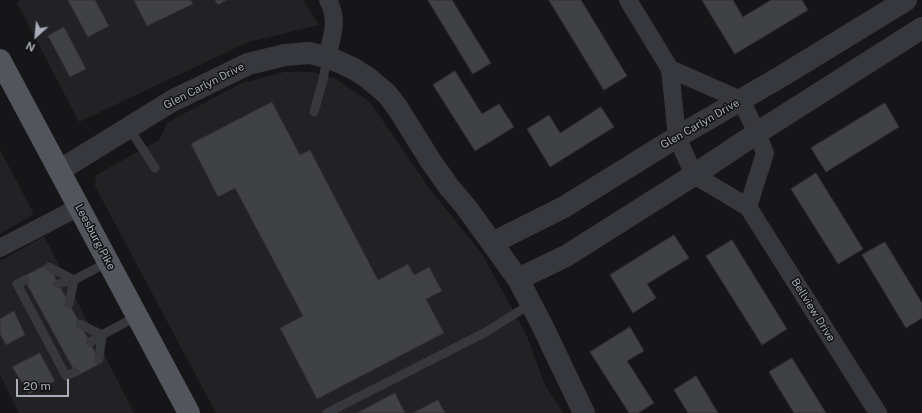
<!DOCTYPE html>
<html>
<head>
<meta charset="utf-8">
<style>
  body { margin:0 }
  #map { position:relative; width:922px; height:413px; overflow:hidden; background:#161618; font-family:"Public Sans",sans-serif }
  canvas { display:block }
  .north { position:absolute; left:16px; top:16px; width:40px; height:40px; -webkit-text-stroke:3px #111113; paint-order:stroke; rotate:207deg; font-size:11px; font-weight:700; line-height:16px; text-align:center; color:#a8adb8 }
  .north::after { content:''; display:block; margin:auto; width:14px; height:18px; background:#a8adb8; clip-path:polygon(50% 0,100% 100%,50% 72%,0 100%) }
  .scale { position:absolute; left:16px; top:379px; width:53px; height:18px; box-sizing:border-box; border:2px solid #a8adb8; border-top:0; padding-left:5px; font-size:12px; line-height:14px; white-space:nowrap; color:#a8adb8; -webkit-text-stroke:3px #111113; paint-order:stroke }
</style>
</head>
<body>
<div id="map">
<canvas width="922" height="413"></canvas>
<div class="north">N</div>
<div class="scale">20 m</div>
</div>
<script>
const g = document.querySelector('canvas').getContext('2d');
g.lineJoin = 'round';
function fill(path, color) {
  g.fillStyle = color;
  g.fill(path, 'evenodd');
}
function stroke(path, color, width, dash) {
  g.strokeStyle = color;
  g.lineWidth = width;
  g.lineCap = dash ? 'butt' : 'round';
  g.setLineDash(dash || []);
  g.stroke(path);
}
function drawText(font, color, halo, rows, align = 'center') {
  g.font = font + ' "Public Sans",sans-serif';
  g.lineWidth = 3;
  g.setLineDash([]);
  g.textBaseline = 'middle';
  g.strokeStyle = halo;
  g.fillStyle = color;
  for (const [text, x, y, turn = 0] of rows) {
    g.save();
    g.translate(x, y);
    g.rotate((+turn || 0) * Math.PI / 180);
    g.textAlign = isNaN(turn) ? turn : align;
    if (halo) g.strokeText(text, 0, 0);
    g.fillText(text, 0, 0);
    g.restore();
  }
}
fill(new Path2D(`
  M 20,0 L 303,0 L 319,25 L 248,42 L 79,122 L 17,3 Z
  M 284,72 L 313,72 L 336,79 L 370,102 L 429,188 L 482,254 L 527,336 L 545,385 L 563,413 L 216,413 L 95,186 L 96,175 L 159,140 L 168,122 L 242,83 Z
  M 0,150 L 34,214 L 0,234 Z
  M 44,236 L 134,413 L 19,413 L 0,375 L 0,261 Z`), '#222225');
const building = new Path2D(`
  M 68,0 L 95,0 L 109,26 L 88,37 Z
  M 134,0 L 191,0 L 193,4 L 147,26 Z
  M 215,0 L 227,0 L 218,5 Z
  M 428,0 L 452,0 L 491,63 L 473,74 Z
  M 549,0 L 581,0 L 627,76 L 604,90 Z
  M 702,0 L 733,0 L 743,17 L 771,0 L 802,0 L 808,10 L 735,54 Z
  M 64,27 L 86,69 L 70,77 L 48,36 Z
  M 455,71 L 482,114 L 499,104 L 514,127 L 475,151 L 433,85 Z
  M 272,102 L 300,155 L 310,150 L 378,280 L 408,264 L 414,275 L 429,267 L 442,291 L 426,299 L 444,333 L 317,399 L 280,328 L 303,316 L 235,188 L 218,197 L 191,144 Z
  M 885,103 L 899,127 L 826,172 L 811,148 Z
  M 601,107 L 614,127 L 550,167 L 527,129 L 549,115 L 560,133 Z
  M 816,173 L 863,249 L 838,264 L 791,189 Z
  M 674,235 L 689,258 L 647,284 L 656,298 L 633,313 L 610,275 Z
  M 732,240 L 787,329 L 762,345 L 706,256 Z
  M 885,242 L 922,303 L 922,318 L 906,328 L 862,255 Z
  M 48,264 L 101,363 L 77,376 L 23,277 Z
  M 14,311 L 25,335 L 6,345 L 0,334 L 0,319 Z
  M 630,327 L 644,351 L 627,361 L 654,403 L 638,413 L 629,413 L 590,352 Z
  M 40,353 L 55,381 L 41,388 L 38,383 L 33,385 L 35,391 L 29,394 L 12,367 Z
  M 792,358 L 826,413 L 794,413 L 769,372 Z
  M 696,376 L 718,413 L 688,413 L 674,390 Z
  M 395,393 L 405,413 L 357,413 Z
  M 438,400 L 445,413 L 413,413 Z`);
fill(building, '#404145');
stroke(building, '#303034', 1);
stroke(new Path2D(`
  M 314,112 L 323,80 L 327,57
  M 129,128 L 155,168
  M 49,267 L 74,280 L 108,262
  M 25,280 L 17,284 L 66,376 L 75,372
  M 58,284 L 74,280 L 69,304
  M 80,324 L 102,335
  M 90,342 L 102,335
  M 99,359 L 102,335 L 137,316
  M 327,413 L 486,332 L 532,303`), '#37383d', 9);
stroke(new Path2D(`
  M 628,0 L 670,69 L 677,137 L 694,175 L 748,207 L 878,413
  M 327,57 C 332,36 339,20 328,0
  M 670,69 L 741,100 L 757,133 L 765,153 L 748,207
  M 0,248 L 79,207`), '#37383d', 18);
stroke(new Path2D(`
  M 60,170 L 172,101 L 248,64 L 285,55 L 309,53 L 327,57 L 337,61 L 354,69 L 368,78 L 387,94 L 397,107 L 430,160 L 449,187 L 466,207 L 518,279 L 541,323 L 584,413
  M 492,243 L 564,207 L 677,137 L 782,76 L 906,0
  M 518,279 L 566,256 L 694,175 L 757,133 L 922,28`), '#37383d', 22);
stroke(new Path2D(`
  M 0,60 L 189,413`), '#53555c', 22);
drawText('11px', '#a8adb8', '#111113', [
  ["Glen Carlyn Drive",204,86,-27],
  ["Glen Carlyn Drive",700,124,-30],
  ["Leesburg Pike",95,237,62],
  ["Bellview Drive",813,310,58]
]);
</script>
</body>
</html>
